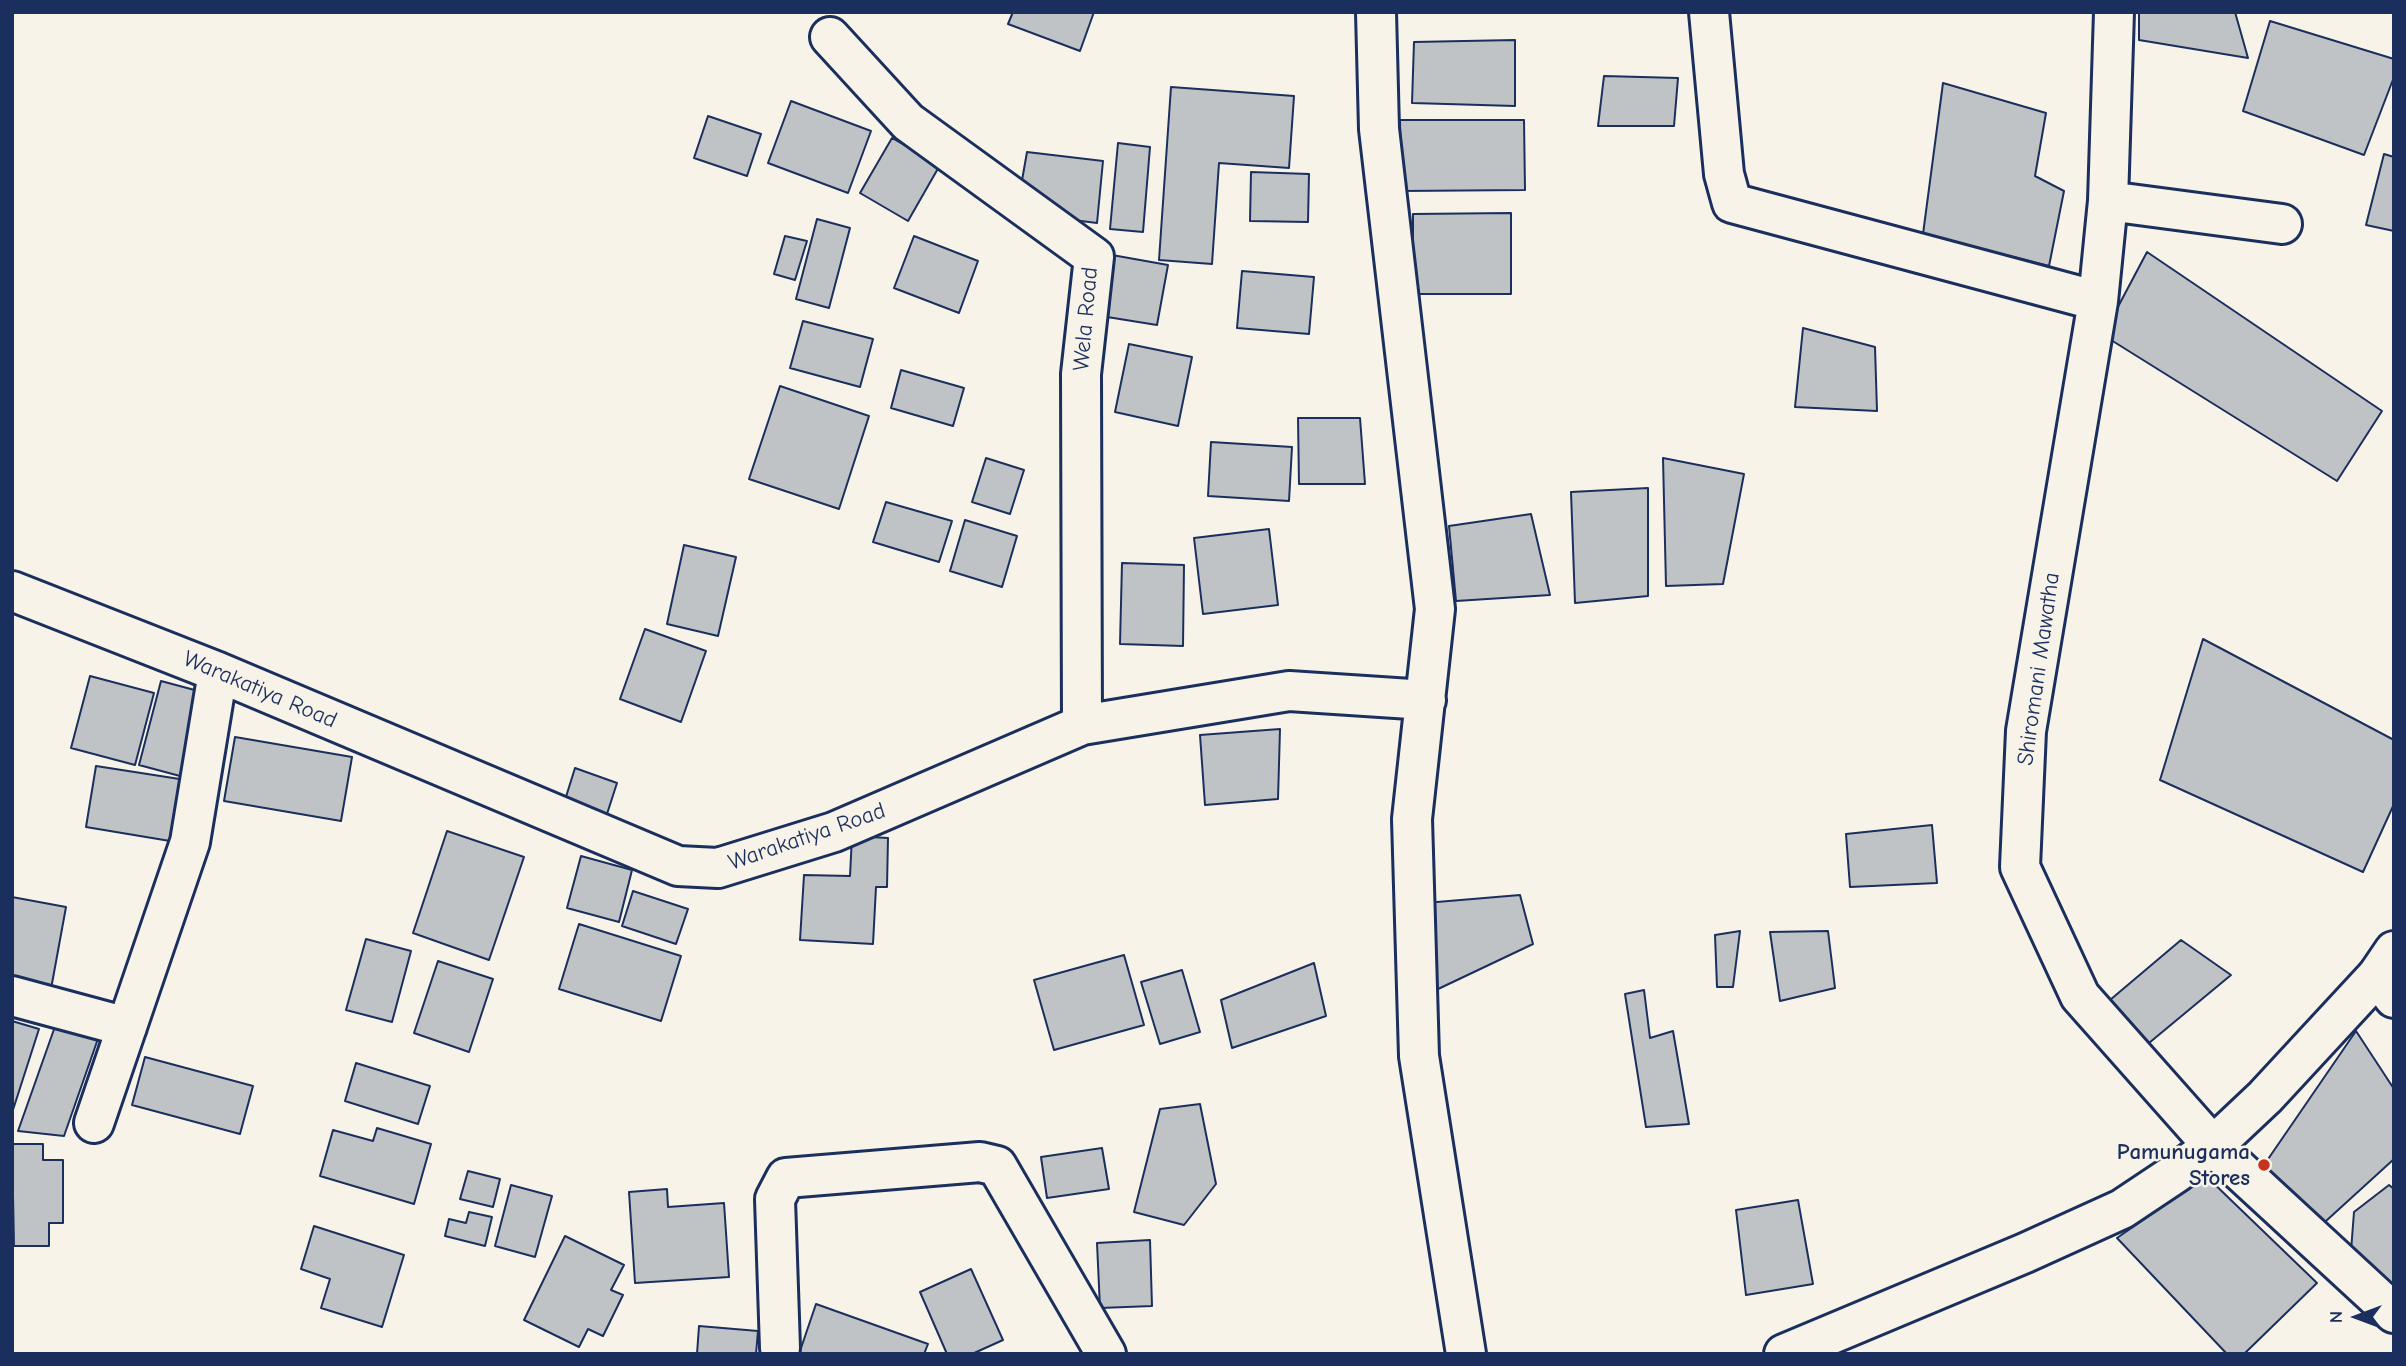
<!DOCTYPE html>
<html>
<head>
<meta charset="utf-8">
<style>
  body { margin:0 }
  #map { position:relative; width:2406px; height:1366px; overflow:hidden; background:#f7f3e8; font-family:"Comic Neue",sans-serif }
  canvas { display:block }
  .frame { position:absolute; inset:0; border:14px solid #1b2f5e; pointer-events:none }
  .north { position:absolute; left:2322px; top:1282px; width:70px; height:70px; -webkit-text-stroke:5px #f7f3e8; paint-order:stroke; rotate:270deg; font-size:19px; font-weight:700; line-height:28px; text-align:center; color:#1b2f5e }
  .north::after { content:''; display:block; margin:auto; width:24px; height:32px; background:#1b2f5e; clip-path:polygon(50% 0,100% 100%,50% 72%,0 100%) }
</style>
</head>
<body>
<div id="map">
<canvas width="2406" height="1366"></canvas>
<div class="frame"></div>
<div class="north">N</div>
</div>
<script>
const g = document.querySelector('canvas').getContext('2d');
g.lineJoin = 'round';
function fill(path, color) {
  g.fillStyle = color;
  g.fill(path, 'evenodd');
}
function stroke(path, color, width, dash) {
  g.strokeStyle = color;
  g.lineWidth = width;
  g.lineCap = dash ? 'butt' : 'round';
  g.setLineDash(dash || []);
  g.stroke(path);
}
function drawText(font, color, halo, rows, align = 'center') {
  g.font = font + ' "Comic Neue",sans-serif';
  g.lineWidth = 5;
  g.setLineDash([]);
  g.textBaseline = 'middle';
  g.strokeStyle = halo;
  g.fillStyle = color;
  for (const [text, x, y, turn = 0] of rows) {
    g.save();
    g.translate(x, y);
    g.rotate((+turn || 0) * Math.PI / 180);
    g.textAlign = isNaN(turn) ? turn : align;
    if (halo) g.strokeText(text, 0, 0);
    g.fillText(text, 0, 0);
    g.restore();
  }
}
const building = new Path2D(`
  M 1013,12 L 1094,12 L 1080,51 L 1008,24 Z
  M 2139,12 L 2235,12 L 2248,58 L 2139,40 Z
  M 2270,21 L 2394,59 L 2394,77 L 2364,155 L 2243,111 Z
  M 1515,40 L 1515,106 L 1412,103 L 1414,42 Z
  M 1604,76 L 1678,78 L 1674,126 L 1598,126 Z
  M 1943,83 L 2046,113 L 2035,176 L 2064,191 L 2049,266 L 1923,234 Z
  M 1171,87 L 1294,96 L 1289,168 L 1219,163 L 1212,264 L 1159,260 Z
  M 791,101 L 871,131 L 848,193 L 768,163 Z
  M 708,116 L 761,134 L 747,176 L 694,158 Z
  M 1400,120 L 1524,120 L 1525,190 L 1401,191 Z
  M 892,138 L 940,165 L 908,221 L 860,193 Z
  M 1118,143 L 1150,147 L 1143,232 L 1110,229 Z
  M 1027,152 L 1103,161 L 1097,223 L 1073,220 L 1021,186 Z
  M 2384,154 L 2394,157 L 2394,231 L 2366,225 Z
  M 1251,172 L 1309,174 L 1308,222 L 1250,221 Z
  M 1511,213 L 1511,294 L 1413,294 L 1413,214 Z
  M 817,219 L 850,228 L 829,308 L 796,299 Z
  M 785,236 L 807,241 L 795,280 L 774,274 Z
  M 914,236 L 978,261 L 959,313 L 894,288 Z
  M 2147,252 L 2382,411 L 2337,481 L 2103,335 Z
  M 1112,255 L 1168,265 L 1157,325 L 1101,316 Z
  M 1242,271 L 1314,277 L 1309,334 L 1237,328 Z
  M 803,321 L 873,339 L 860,387 L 790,368 Z
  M 1803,328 L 1875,347 L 1877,411 L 1795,407 Z
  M 1129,344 L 1192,357 L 1178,426 L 1115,412 Z
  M 901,370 L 964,388 L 953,426 L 891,408 Z
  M 780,386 L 869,416 L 839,509 L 749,479 Z
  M 1298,418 L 1360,418 L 1365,484 L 1299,484 Z
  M 1211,442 L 1292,447 L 1289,501 L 1208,496 Z
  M 986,458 L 1024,470 L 1010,514 L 972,502 Z
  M 1663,458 L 1744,474 L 1723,584 L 1666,586 Z
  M 1648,488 L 1648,596 L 1575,603 L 1571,492 Z
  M 886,502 L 952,521 L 939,562 L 873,542 Z
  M 1531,514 L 1550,595 L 1456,601 L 1449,526 Z
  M 965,520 L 1017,536 L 1002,587 L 950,571 Z
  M 1269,529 L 1278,605 L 1203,614 L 1194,538 Z
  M 684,545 L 736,557 L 718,636 L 667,624 Z
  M 1122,563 L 1184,565 L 1183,646 L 1120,644 Z
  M 645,629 L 706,651 L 681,722 L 620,699 Z
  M 2203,639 L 2394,740 L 2394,804 L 2363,872 L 2160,780 Z
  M 90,676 L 154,693 L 135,765 L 71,748 Z
  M 161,681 L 202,692 L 180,776 L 139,765 Z
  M 1280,729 L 1278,799 L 1205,805 L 1200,735 Z
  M 235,737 L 352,757 L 341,821 L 224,801 Z
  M 96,766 L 186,780 L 176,842 L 86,827 Z
  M 575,768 L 617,783 L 607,814 L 565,800 Z
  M 1932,825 L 1937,883 L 1850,887 L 1846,834 Z
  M 447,831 L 524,857 L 489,960 L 413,933 Z
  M 852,836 L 888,838 L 887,887 L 876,887 L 873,944 L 800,940 L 804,875 L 850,876 Z
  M 581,856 L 632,870 L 619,922 L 567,908 Z
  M 633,891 L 688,909 L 676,944 L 622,926 Z
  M 1520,895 L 1533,944 L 1436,990 L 1425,903 Z
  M 12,897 L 66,907 L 51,989 L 12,982 Z
  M 579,924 L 681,956 L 661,1021 L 559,989 Z
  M 1740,931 L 1733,987 L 1717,987 L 1715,935 Z
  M 1828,931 L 1835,988 L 1780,1001 L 1770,932 Z
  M 366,939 L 411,951 L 392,1022 L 346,1010 Z
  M 2181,940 L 2231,975 L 2149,1043 L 2110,1000 Z
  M 1124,955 L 1144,1025 L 1054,1050 L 1034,980 Z
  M 438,961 L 493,979 L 469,1052 L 414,1033 Z
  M 1314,963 L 1326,1016 L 1232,1048 L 1221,1000 Z
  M 1182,970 L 1200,1032 L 1160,1044 L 1141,982 Z
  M 1644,990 L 1650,1038 L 1673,1031 L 1689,1124 L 1646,1127 L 1625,994 Z
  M 58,1018 L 100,1033 L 64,1136 L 18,1131 Z
  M 12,1021 L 39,1029 L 12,1113 Z
  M 2356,1031 L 2394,1089 L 2394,1159 L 2315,1231 L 2264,1165 Z
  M 145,1057 L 253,1086 L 240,1134 L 132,1105 Z
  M 356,1063 L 430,1086 L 418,1124 L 345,1101 Z
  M 1200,1104 L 1216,1184 L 1184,1225 L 1134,1212 L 1160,1109 Z
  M 377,1128 L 431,1144 L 414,1204 L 320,1176 L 333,1130 L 373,1141 Z
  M 12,1144 L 43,1144 L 43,1160 L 63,1160 L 63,1223 L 49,1223 L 49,1246 L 14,1246 Z
  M 1102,1148 L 1109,1189 L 1047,1198 L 1041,1157 Z
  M 468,1171 L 500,1179 L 493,1207 L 460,1199 Z
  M 2206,1176 L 2317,1283 L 2244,1354 L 2227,1354 L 2117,1238 Z
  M 511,1185 L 552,1196 L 535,1257 L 495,1246 Z
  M 2389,1185 L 2394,1189 L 2394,1282 L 2383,1289 L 2350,1264 L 2354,1212 Z
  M 667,1189 L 668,1207 L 724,1203 L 729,1277 L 635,1283 L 629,1192 Z
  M 1798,1200 L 1813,1284 L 1746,1295 L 1736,1210 Z
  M 469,1212 L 492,1217 L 485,1246 L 445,1236 L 449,1219 L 466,1223 Z
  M 314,1226 L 404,1255 L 382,1327 L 321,1308 L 330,1279 L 301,1269 Z
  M 565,1236 L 624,1265 L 611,1290 L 623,1295 L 603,1336 L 588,1329 L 579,1347 L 524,1320 Z
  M 1150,1240 L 1152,1306 L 1100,1308 L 1097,1243 Z
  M 971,1269 L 1003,1340 L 972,1354 L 947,1354 L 920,1292 Z
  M 816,1304 L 928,1344 L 924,1354 L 799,1354 Z
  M 699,1326 L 758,1331 L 756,1354 L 697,1354 Z`);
fill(building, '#c0c3c5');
stroke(building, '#1b2f5e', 2);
const street = new Path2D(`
  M 1376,12 L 1379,129 L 1435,609 L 1412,819 L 1419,1056 L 1466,1354
  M 1709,12 L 1724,174 L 1732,203 L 2098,301
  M 2114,12 L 2108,201 L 2098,301 L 2026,731 L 2020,867 L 2080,996 L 2213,1146 L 2394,1313
  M 830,37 L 908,122 L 1094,257 L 1081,374 L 1082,725
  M 2108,201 L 2282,224
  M 12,591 L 218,672 L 678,866 L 718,868 L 834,832 L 1082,725 L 1289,691 L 1426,700
  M 2377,976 L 2394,998
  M 12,996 L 127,1027
  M 94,1123 L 190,842 L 218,672
  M 780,1348 L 775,1199 L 786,1178 L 980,1162 L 997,1166 L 1106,1354`);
const primary = new Path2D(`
  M 1784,1354 L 2025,1253 L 2122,1209 L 2176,1173 L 2213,1146 L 2265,1097 L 2377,976 L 2394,951`);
stroke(street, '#1b2f5e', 44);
stroke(primary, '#1b2f5e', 44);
stroke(street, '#f7f3e8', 38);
stroke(primary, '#f7f3e8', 38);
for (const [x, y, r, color] of [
  [2264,1165,7,"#c8321e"]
]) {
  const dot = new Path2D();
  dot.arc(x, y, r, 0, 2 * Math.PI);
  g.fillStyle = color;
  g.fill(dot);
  stroke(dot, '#f7f3e8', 2.5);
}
drawText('23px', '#1b2f5e', '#f7f3e8', [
  ["Wela Road",1086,319,-85],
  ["Shiromani Mawatha",2039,669,-82],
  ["Warakatiya Road",260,690,23],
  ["Warakatiya Road",807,837,-19]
]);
drawText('bold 23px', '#1b2f5e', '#f7f3e8', [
  ["Pamunugama",2250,1152],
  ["Stores",2250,1178]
], 'right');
</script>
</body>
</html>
